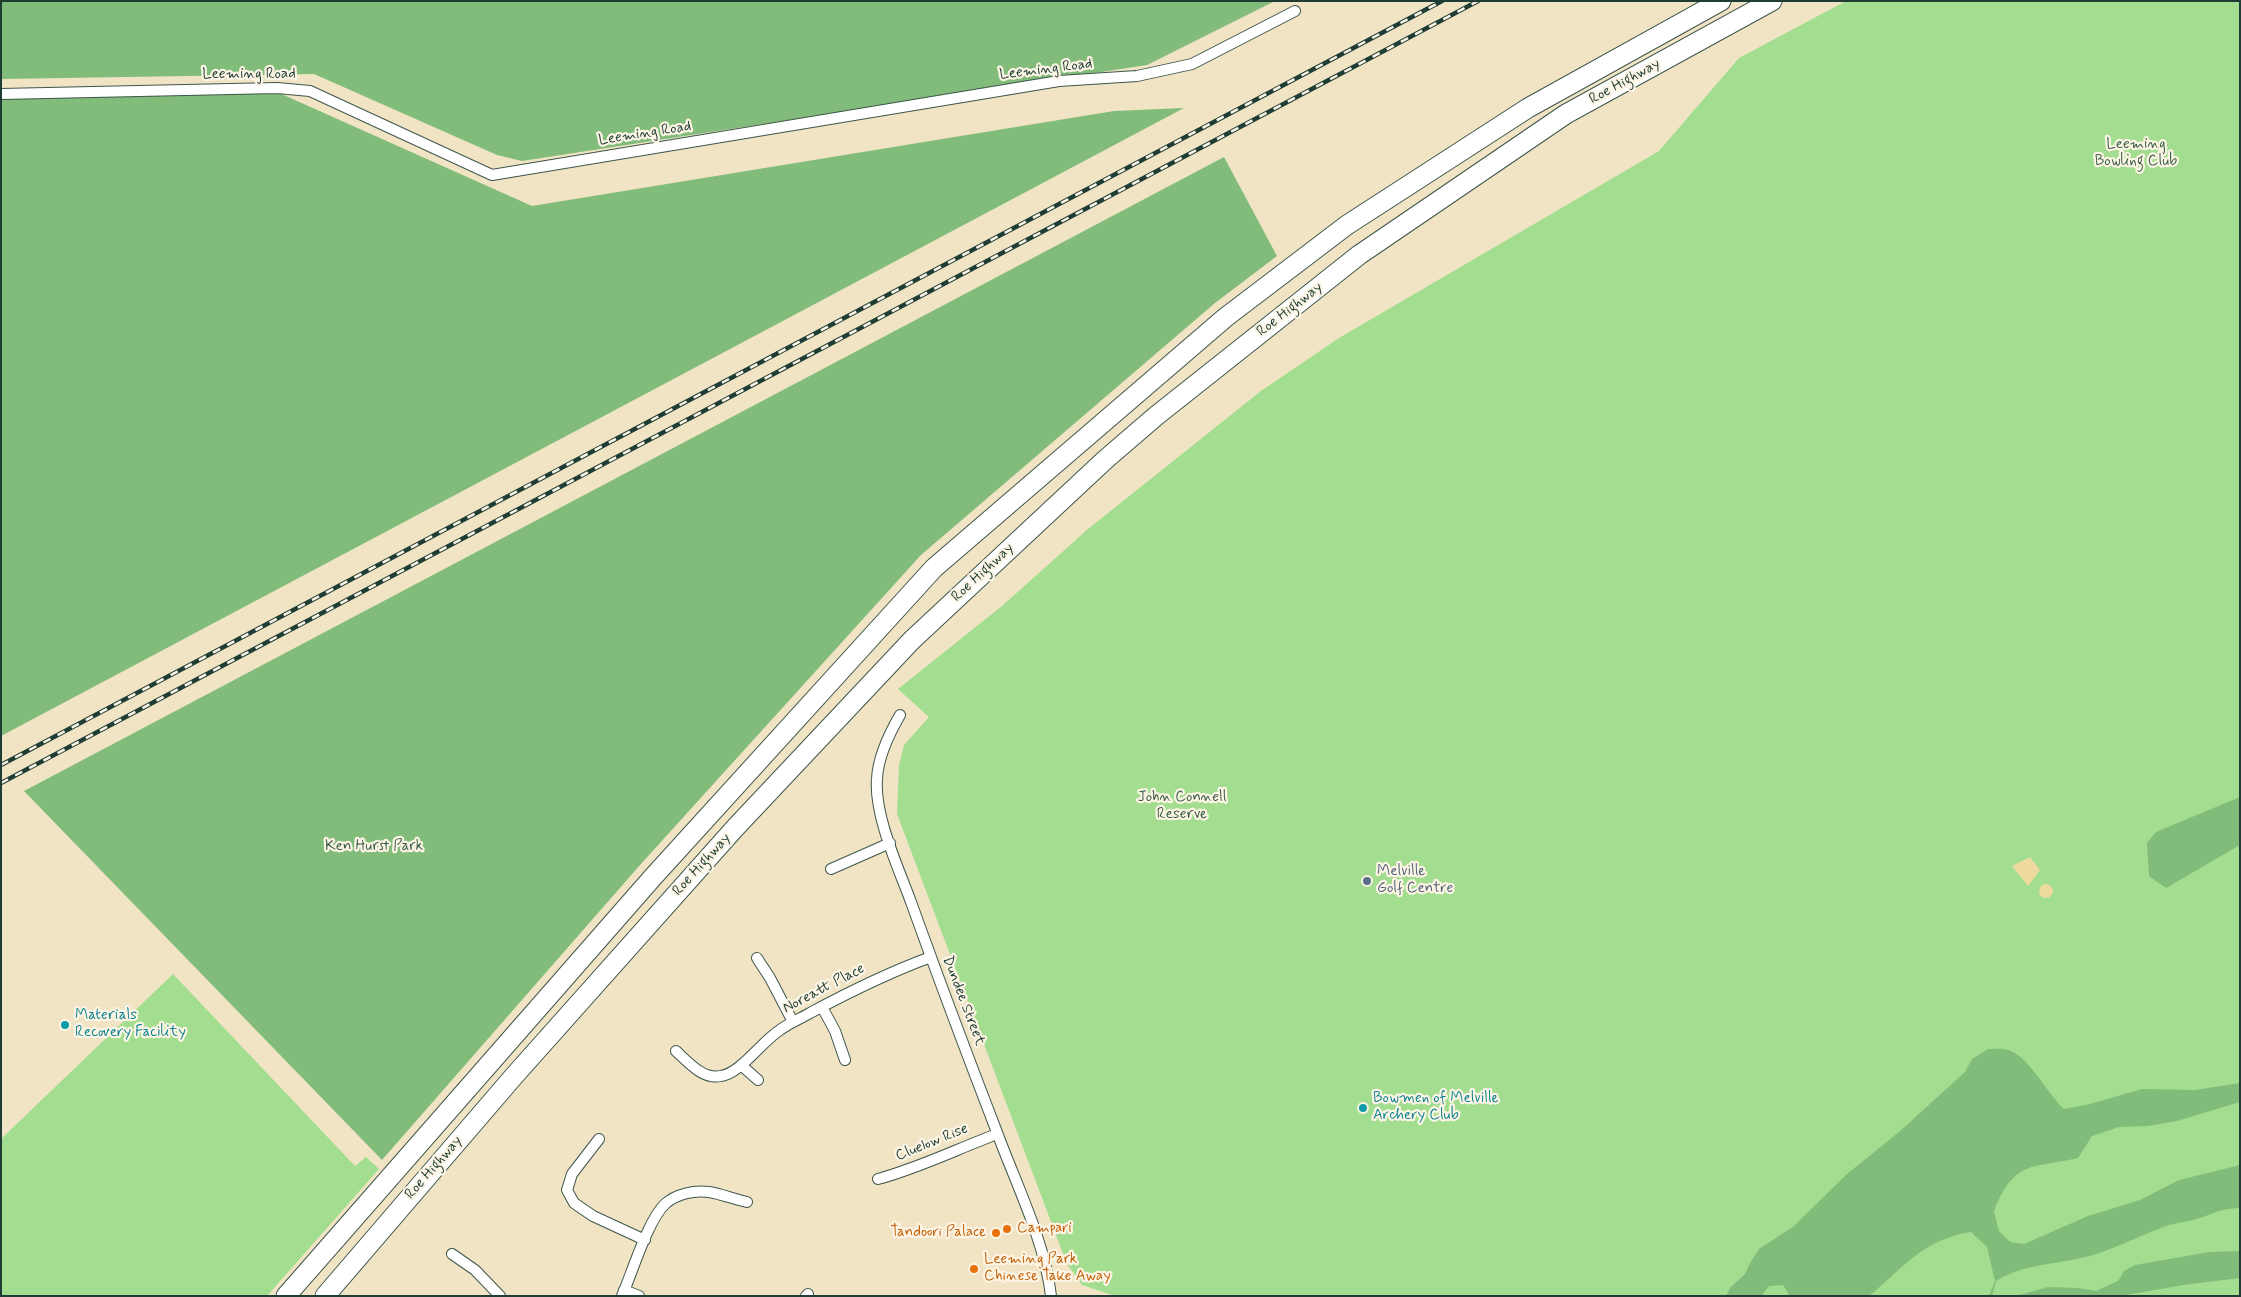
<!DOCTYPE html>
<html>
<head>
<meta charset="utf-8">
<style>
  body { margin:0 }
  #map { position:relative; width:2241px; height:1297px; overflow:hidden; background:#f0e4c5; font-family:Mynerve,sans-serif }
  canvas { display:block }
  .frame { position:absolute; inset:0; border:2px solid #1f3d34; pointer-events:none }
</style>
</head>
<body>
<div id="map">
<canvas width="2241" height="1297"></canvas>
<div class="frame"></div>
</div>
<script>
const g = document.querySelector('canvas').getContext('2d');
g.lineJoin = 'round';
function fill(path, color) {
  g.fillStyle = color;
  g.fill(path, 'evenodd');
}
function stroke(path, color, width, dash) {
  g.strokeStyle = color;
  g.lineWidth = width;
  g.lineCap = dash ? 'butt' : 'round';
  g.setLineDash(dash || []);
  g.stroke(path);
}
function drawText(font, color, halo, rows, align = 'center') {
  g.font = font + ' Mynerve,sans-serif';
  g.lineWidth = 4.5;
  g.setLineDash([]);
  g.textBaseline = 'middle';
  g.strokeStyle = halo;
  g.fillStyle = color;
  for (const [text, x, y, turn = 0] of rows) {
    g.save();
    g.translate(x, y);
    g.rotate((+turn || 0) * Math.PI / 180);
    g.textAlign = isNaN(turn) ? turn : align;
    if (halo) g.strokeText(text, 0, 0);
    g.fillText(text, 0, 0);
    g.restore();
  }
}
fill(new Path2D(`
  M 1846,1 L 2240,1 L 2240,1296 L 1115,1296 L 1082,1285 L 1067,1264 L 897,814 L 899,765 L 904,745 L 929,717 L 898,689 L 1002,606 L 1088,529 L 1261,391 L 1339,338 L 1659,151 L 1739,58 Z
  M 173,974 L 355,1166 L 366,1157 L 379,1169 L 267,1296 L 1,1296 L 1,1139 Z`), '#a3dd8f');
fill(new Path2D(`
  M 1,1 L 1275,1 L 1147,65 L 522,161 L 497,155 L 314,74 L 1,79 Z
  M 277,92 L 532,206 L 1114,111 L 1184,108 L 1,736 L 1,98 Z
  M 1224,157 L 1277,256 L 1215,303 L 921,555 L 640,865 L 382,1160 L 24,791 Z
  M 2240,797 L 2240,845 L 2166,888 L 2149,876 L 2147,843 L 2156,832 Z
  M 1988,1049 C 1994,1049 2002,1048 2008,1050 C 2028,1055 2048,1095 2064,1109 L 2090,1104 L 2142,1089 L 2195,1090 L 2240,1083 L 2240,1102 L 2177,1121 L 2148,1126 L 2119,1127 L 2092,1136 L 2078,1158 C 2031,1169 2015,1159 1994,1211 L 1999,1231 L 2010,1242 L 2024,1244 L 2088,1216 L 2140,1200 L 2179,1180 L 2240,1165 L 2240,1208 C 2219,1209 2217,1212 2200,1218 C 2189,1222 2177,1222 2166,1226 C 2145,1234 2124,1244 2102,1252 C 2068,1265 2028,1261 1996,1281 L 1992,1296 L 1989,1296 L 1995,1281 L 1987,1247 L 1971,1232 C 1920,1241 1906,1266 1869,1296 L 1790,1296 L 1783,1285 L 1769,1286 L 1761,1296 L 1726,1296 L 1730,1288 L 1745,1274 L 1750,1263 L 1759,1249 L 1794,1226 L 1847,1174 L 1899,1132 L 1965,1072 L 1972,1059 Z
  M 2240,1251 L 2240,1278 L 2183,1285 L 2121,1296 L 2016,1296 L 2048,1287 L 2078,1288 L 2096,1291 L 2118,1281 L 2124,1271 L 2135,1265 L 2209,1252 Z`), '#82bc7a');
fill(new Path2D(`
  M 2030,857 L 2040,870 L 2028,886 L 2012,866 Z
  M2039 891a7 7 0 1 1 14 0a7 7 0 1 1-14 0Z`), '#eeda9e');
const minor = new Path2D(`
  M 1,94 L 277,88 L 310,91 L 492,175 L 1059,81 L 1137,76 L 1192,64 L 1295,11
  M 900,715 C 889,734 878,756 877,779 C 874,815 898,867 911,902 C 939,980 968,1057 998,1135 C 1017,1186 1045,1242 1051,1296
  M 831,869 L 890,843
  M 757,958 L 770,978 L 793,1022
  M 822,1007 L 835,1031 L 845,1060
  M 676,1051 C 688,1062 703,1080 721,1076 C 741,1073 761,1042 780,1030 C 789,1023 800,1019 810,1013 C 851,991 887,973 931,957
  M 741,1065 L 758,1080
  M 599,1139 L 572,1174 L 567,1190 L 574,1203 L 593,1216 L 645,1240
  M 878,1179 C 919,1168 957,1149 997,1134
  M 452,1254 L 475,1270 L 500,1296
  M 624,1290 L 639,1296
  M 622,1296 C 632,1273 648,1220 665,1204 C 676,1194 694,1190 709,1192 C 721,1194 734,1199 747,1202
  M 806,1296 L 808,1294`);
const motorway = new Path2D(`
  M 286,1296 L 653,877 L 934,568 L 1226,317 L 1347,225 L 1528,108 L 1721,1
  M 325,1296 L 514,1076 L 735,828 L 912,640 L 1106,459 L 1156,416 L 1359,255 L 1566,114 L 1772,1`);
stroke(minor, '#3e564a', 12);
stroke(motorway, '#3e564a', 21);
stroke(minor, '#fff', 10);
stroke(motorway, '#fff', 19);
const rail = new Path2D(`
  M 1,765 L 1442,1
  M 1,783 L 1478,1`);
stroke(rail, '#1f3d34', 4.5);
stroke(rail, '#fcf5e5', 2.5, [8]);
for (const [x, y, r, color] of [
  [1367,881,5,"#5c6f8a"],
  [65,1025,5,"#0f9aa8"],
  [1363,1108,5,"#0f9aa8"],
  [1007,1229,5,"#e8710a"],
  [996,1233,5,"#e8710a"],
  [974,1269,5,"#e8710a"]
]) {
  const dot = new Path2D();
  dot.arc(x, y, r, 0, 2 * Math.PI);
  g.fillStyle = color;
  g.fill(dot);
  stroke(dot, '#fcf5e5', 2);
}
drawText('15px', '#1f3d34', '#fcf5e5', [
  ["Leeming Road",1046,70,-7],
  ["Leeming Road",249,75],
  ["Roe Highway",1625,82,-29],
  ["Leeming Road",645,134,-9],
  ["Roe Highway",1290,310,-38],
  ["Roe Highway",983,573,-43],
  ["Roe Highway",702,865,-48],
  ["Noreatt Place",824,989,-28],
  ["Dundee Street",963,1001,69],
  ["Cluelow Rise",932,1143,-22],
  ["Roe Highway",434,1168,-49]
]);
drawText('15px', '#395d46', '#fcf5e5', [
  ["Leeming",2136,145],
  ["Bowling Club",2136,162],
  ["John Connell",1182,798],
  ["Reserve",1182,815],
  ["Ken Hurst Park",374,847]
]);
drawText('15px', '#4e5e75', '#fcf5e5', [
  ["Melville",1377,872],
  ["Golf Centre",1377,889]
], 'left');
drawText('15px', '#0d838f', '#fcf5e5', [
  ["Materials",75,1016],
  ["Recovery Facility",75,1033],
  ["Bowmen of Melville",1373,1099],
  ["Archery Club",1373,1116]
], 'left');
drawText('15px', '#c56008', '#fcf5e5', [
  ["Campari",1017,1229],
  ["Tandoori Palace",986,1233,"right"],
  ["Leeming Park",984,1260],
  ["Chinese Take Away",984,1277]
], 'left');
</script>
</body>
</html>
